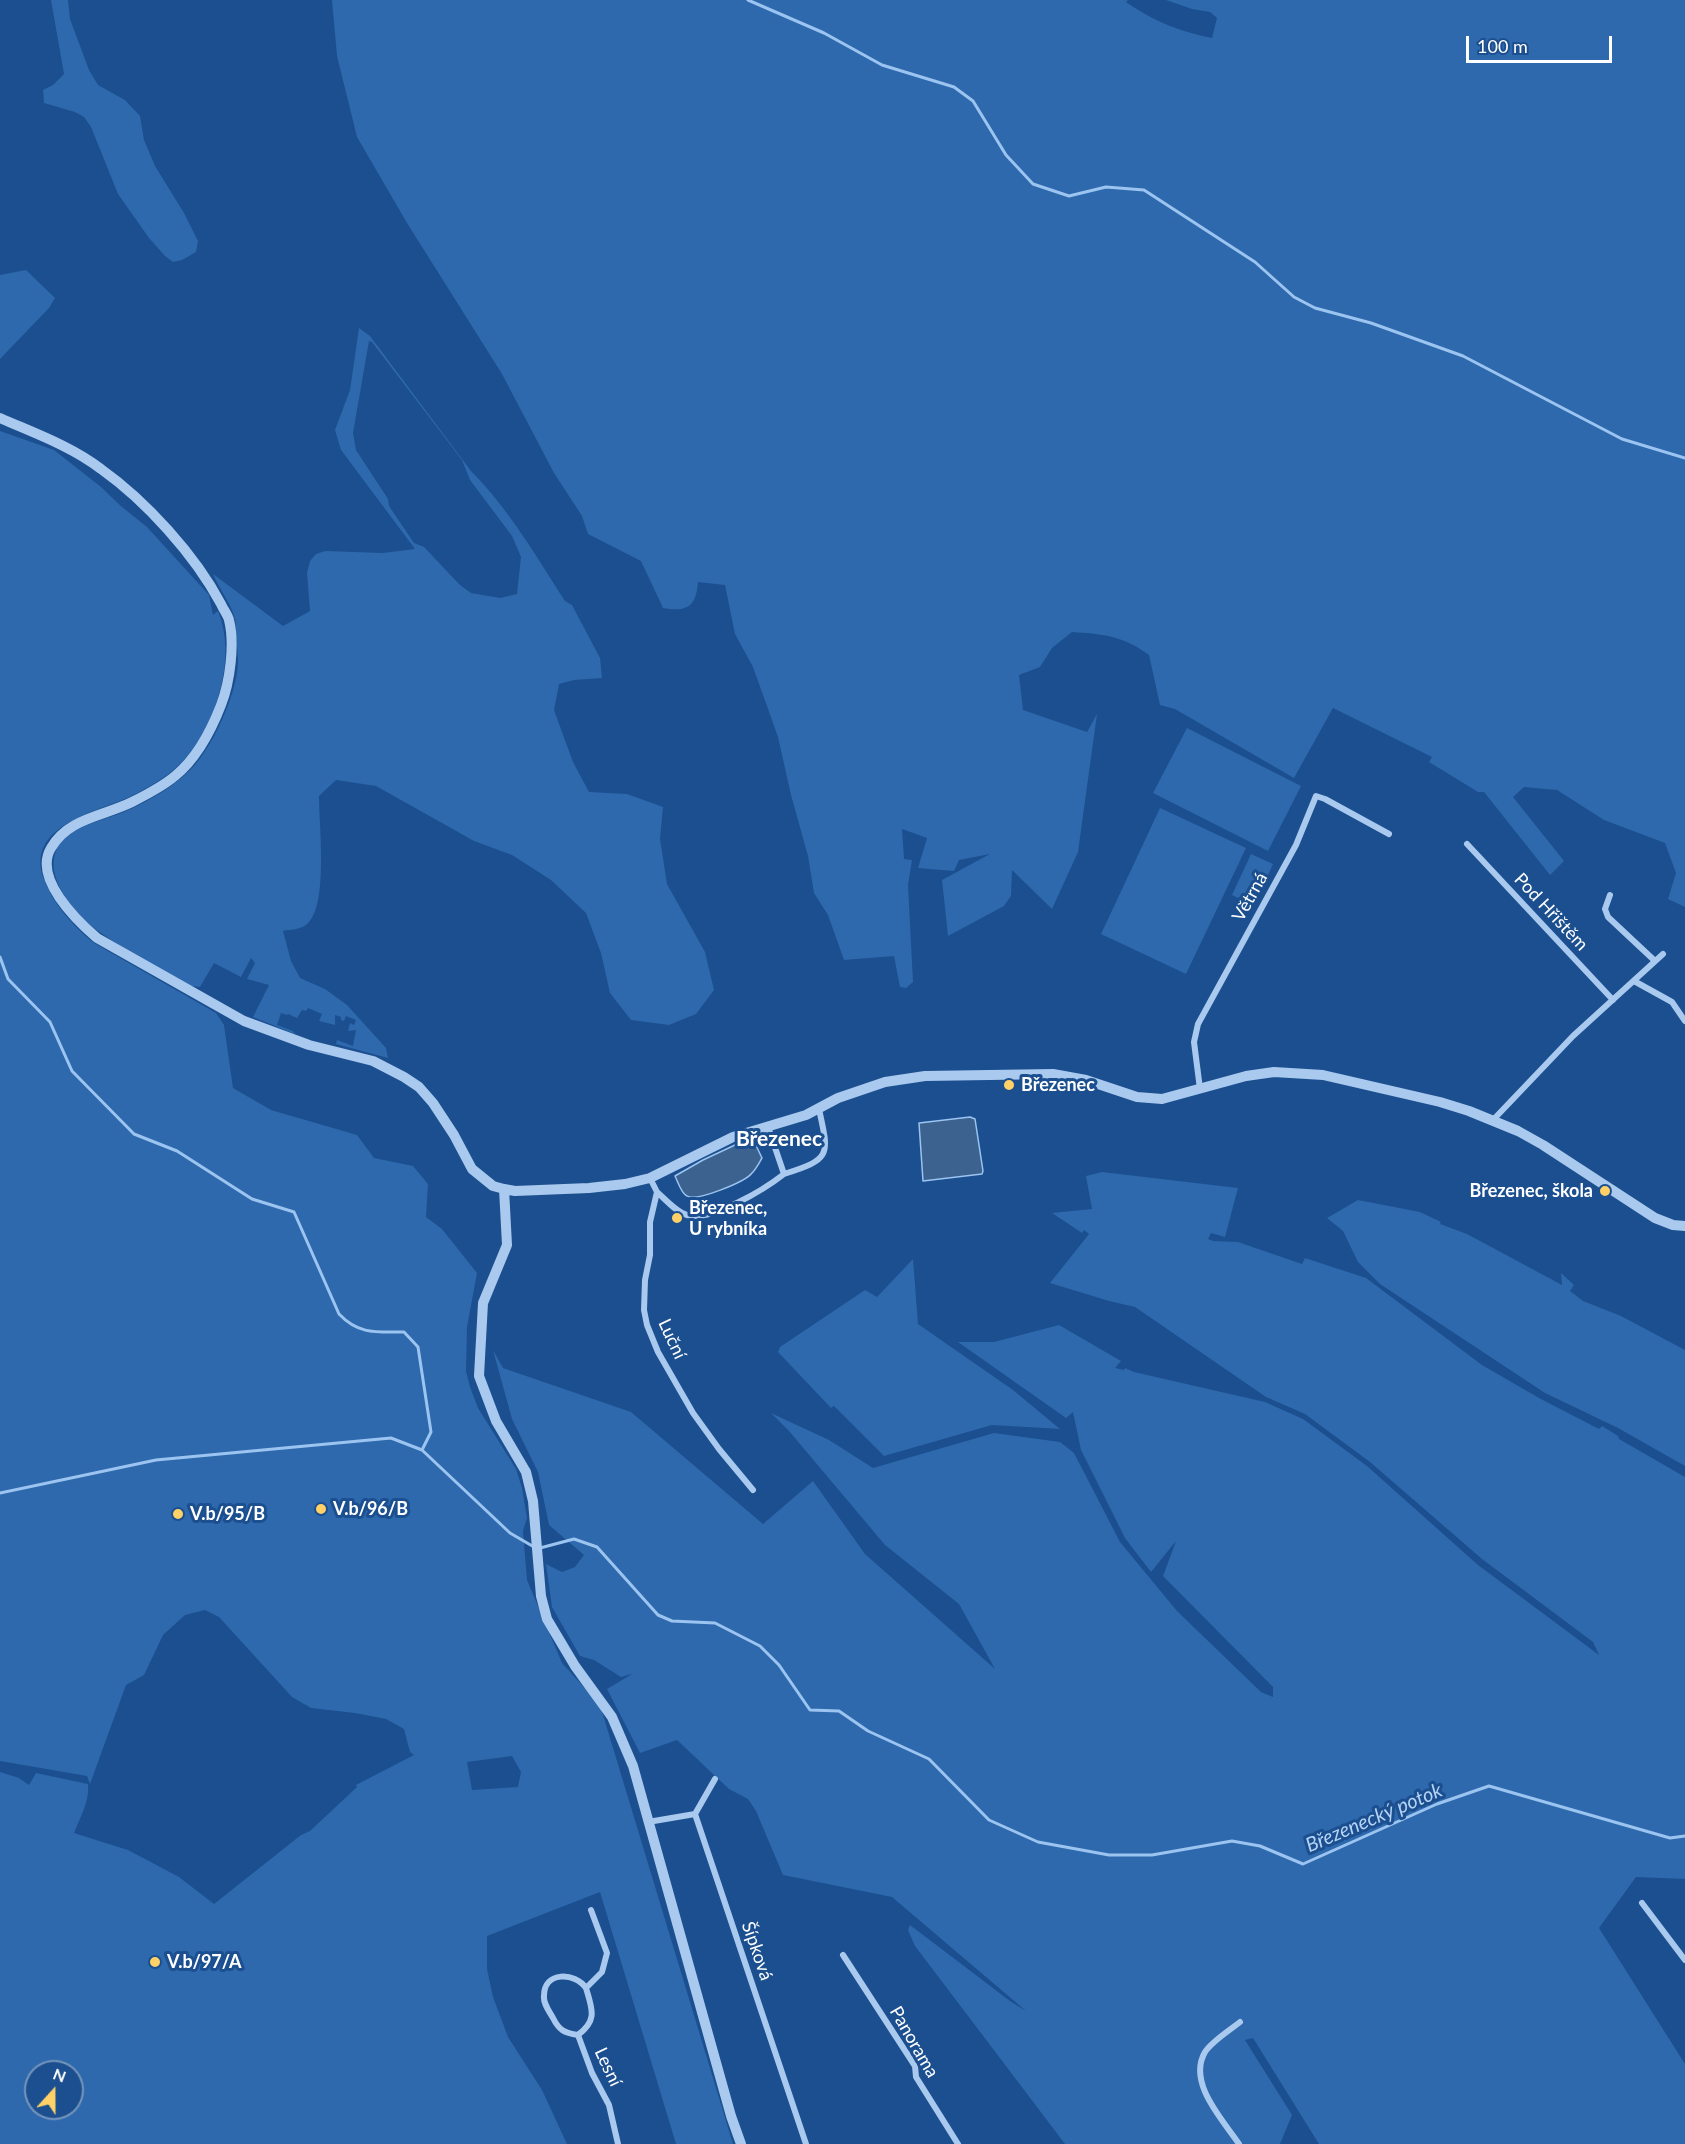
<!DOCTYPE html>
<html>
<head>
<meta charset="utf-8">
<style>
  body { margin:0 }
  #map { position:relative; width:1685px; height:2144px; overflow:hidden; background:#1b4f8f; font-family:Lato,sans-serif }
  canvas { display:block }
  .north { position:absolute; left:24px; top:2060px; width:60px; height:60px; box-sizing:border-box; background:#1b4f8f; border:2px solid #7695bc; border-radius:50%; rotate:21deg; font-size:16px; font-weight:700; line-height:24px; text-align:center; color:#fff }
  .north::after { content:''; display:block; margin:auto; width:21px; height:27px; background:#ffd166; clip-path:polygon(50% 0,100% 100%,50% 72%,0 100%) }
  .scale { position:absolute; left:1466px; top:36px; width:146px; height:27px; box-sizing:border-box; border:3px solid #fff; border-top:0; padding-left:8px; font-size:18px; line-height:21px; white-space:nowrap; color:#fff; -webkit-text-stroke:4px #1b4f8f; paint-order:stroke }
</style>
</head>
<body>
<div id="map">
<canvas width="1685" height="2144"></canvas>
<div class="north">N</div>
<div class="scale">100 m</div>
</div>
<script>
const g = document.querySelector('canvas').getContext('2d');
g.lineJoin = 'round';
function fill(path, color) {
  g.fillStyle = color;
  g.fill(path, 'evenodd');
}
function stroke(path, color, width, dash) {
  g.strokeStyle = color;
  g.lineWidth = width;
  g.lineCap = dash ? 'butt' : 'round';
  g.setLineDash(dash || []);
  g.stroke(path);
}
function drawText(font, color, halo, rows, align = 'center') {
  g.font = font + ' Lato,sans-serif';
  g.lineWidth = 6;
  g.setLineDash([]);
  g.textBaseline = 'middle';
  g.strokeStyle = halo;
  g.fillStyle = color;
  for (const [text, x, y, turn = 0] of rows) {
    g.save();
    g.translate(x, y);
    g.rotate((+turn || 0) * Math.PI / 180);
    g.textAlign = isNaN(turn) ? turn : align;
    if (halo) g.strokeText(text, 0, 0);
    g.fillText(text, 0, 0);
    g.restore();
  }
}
fill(new Path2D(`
  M 51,0 L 68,0 L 70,19 L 89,70 L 98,85 L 125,100 L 140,116 L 144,140 L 155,166 L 184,213 L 198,241 L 196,252 L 182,260 L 173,262 L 165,256 L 149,238 L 118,194 L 91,127 L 84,117 L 75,112 L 44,103 L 43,90 L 53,85 L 64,74 Z
  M 332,0 L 1128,0 L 1126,2 C 1153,21 1181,32 1212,38 L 1217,18 L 1210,12 L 1192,9 L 1166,0 L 1685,0 L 1685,907 L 1668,899 L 1676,873 L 1665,843 L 1604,820 L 1557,790 L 1524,787 L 1513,797 L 1564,861 L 1550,875 L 1484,792 L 1478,792 L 1429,762 L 1432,757 L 1333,708 L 1294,778 L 1175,709 L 1160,705 L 1149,655 C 1124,636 1103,634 1072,632 L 1052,648 L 1040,667 L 1019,675 L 1023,710 L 1087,732 L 1097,714 L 1078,852 L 1052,909 L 1012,870 L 1011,896 L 1004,906 L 948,936 L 942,880 L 990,854 L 959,860 L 954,871 L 918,868 L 927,838 L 902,829 L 904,859 L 912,860 L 908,885 L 913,982 L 906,988 L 900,987 L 894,956 L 844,960 L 828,915 L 814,893 L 808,856 L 791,795 L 778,737 L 753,667 L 735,634 L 725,585 L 698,582 C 696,607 687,612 663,608 L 641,561 L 588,534 L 582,516 L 554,473 L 502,374 L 407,223 L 357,137 L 337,56 Z
  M 26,270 L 55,298 L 49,308 L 0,359 L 0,275 Z
  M 359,328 L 370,336 L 471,471 C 509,509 536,556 565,601 L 572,605 L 600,658 L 602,678 L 574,680 L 559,684 L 554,710 L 573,762 L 589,792 L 627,794 L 663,807 L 660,839 L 667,884 L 705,952 L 714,990 L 696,1014 L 669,1025 L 631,1020 L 610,993 L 601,953 L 586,913 L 551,880 L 512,855 L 474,841 L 376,786 L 336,780 L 319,796 C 319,824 328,901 309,922 C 303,930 292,929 283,931 L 291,961 L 300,978 L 325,989 L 347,1005 L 386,1048 L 388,1058 L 336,1044 L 337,1040 L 353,1046 L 356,1030 L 348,1031 L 350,1023 L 354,1025 L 356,1020 L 346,1016 L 344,1021 L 341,1020 L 341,1017 L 335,1015 L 335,1025 L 319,1021 L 322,1014 L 308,1008 L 306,1011 L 302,1010 L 297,1018 L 288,1014 L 287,1015 L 281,1013 L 277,1025 L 293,1031 L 295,1034 L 253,1017 L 269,985 L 247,979 L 255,963 L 251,958 L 241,977 L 214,963 L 200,987 L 191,986 C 161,969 129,953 101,933 C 72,913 30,863 70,834 C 90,821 112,818 133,808 C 154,798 177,784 193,767 C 214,744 236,695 238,664 C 238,655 237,646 236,637 C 236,631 236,624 235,619 C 231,603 219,589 213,574 L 283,626 L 310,611 L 307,573 L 310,561 L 316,554 L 325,551 L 383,553 L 415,549 L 341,450 L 335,430 L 350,390 ZM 369,341 L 372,342 L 462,460 L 470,480 L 512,536 L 521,557 L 517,594 L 500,598 L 471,593 L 460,585 L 424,547 L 414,543 L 389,506 L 388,499 L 356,450 L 353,433 Z
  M 0,431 L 54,450 L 101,487 L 122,507 L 147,527 L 209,595 L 213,615 L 218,611 C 228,636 227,662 221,687 C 213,718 196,752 171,772 C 158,782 142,791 127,798 C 95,812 24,827 44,879 C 53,904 73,926 94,943 L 216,1013 L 224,1025 L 233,1088 L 271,1110 L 357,1135 L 374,1158 L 413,1166 L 428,1184 L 426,1217 L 442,1229 L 477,1273 L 467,1327 L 466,1371 L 470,1387 L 478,1408 L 516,1469 L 522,1488 L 527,1518 L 523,1531 L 527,1580 L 562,1663 L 600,1705 L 733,2144 L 676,2144 L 600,1892 L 487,1936 L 487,1969 L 493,1997 L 508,2037 L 542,2090 L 567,2144 L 0,2144 L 0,1772 L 19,1778 L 29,1785 L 36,1773 L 88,1784 C 90,1801 80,1817 74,1833 L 128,1850 L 179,1877 L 214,1904 L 301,1835 L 310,1831 L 357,1787 L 356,1785 L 414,1755 L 410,1752 L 404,1729 L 386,1719 L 355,1713 L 311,1708 L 292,1697 L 219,1617 L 205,1610 L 185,1615 L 163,1635 L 144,1675 L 126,1685 L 90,1784 L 87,1776 L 0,1761 ZM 512,1756 L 521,1772 L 518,1787 L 472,1790 L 467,1762 ZM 36,2072 L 72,2072 L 72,2108 L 36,2108 Z
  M 1187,728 L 1301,786 L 1268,851 L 1153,793 Z
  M 1160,808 L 1246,848 L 1186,974 L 1101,934 Z
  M 1251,854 L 1273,864 L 1254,906 L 1232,895 Z
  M 1102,1172 L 1238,1188 L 1225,1237 L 1211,1233 L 1208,1239 L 1213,1241 L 1238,1242 L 1302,1264 L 1305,1258 L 1366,1278 L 1482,1365 L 1539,1398 L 1599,1429 L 1602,1426 L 1618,1436 L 1619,1439 L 1685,1477 L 1685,1879 L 1636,1877 L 1599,1928 L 1685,2064 L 1685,2144 L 1319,2144 L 1253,2038 L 1245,2040 L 1292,2115 L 1280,2144 L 1065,2144 L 915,1946 L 908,1930 L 910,1925 L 1010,2001 L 1026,2011 L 892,1897 L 783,1875 L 756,1811 L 748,1799 L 729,1789 L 677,1740 L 640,1753 L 607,1689 L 632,1674 L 621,1677 L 594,1660 L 580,1656 L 552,1607 L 546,1564 L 562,1572 L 575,1567 L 584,1555 L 549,1525 L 538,1472 L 512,1419 L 493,1350 L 503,1368 L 631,1412 L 763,1524 L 813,1481 L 865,1554 L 995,1669 L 959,1604 L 885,1545 L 789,1431 L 771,1413 L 829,1440 L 873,1468 L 994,1433 L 1060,1442 L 1074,1453 L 1120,1542 L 1177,1611 L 1261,1692 L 1273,1697 L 1273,1687 L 1163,1576 L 1176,1541 L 1151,1572 L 1125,1538 L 1081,1450 L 1073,1412 L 1066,1418 L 958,1342 L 994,1342 L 1059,1325 L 1121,1361 L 1115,1368 L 1124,1370 L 1125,1368 L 1134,1372 L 1265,1402 L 1303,1419 L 1367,1466 L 1478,1565 L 1599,1655 L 1593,1642 L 1482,1559 L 1370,1462 L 1305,1414 L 1266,1397 L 1135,1307 L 1109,1301 L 1050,1283 L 1089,1234 L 1084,1230 L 1082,1233 L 1052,1213 L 1092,1209 L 1086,1176 Z
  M 1358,1200 L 1420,1212 L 1441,1222 L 1440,1224 L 1467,1234 L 1562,1285 L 1561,1273 L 1574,1285 L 1570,1291 L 1583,1301 L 1621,1316 L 1685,1350 L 1685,1466 L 1618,1428 L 1545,1393 L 1380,1284 L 1358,1262 L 1343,1231 L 1327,1218 Z
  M 913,1259 L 918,1324 L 1013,1390 L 1060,1429 L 992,1425 L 884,1456 L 834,1406 L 831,1408 L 778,1352 L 780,1347 L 865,1290 L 877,1297 Z`), '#2e69ad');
const water = new Path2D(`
  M 970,1117 L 975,1119 L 983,1171 L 982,1174 L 923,1181 L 919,1123 Z
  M 752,1137 L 762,1158 C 759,1163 756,1169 752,1173 C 745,1182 696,1202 687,1196 C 681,1193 678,1182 675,1176 L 703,1160 Z`);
fill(water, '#3c6290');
stroke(water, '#9cc4f0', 1.5);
stroke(new Path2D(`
  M 748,0 L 824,33 L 882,65 L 954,87 L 973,101 L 1006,155 L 1033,184 L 1069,196 L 1106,187 L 1144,190 L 1255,262 L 1294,297 L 1315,308 L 1371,323 L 1463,356 L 1622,439 L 1685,458
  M 0,957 L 8,979 L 50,1022 L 72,1071 L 134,1134 L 177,1151 L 252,1199 L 294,1212 L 339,1314 C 359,1335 377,1332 404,1332 L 418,1347 L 431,1432 L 422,1450 L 510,1533 L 534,1547
  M 0,1493 L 156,1460 L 391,1438 L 422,1450
  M 540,1548 L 574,1539 L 597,1547 L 658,1615 L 672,1621 L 715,1623 L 760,1646 L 779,1665 L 810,1710 L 839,1711 L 868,1731 L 929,1759 L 989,1820 L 1038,1842 L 1109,1855 L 1152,1855 L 1232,1841 L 1260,1846 L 1303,1864 L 1437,1804 L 1489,1786 L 1670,1838 L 1685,1836`), '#9cc4f0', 3);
stroke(new Path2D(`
  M 1467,844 L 1613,1000
  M 1610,895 L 1605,909 L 1608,917 L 1655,961
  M 1634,981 L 1672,1002 L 1685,1021
  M 1200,1089 L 1194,1042 L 1198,1024 L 1296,845 L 1316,796 L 1325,799 L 1389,834
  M 1493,1120 L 1573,1036 L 1663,954
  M 784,1174 C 832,1159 829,1155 819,1109
  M 650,1178 L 657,1192 L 650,1222 L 650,1255 L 645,1280 L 644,1310 L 647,1325 L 658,1352 L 693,1413 L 719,1449 L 753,1490
  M 657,1192 C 665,1199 676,1212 687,1215 C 711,1222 765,1189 784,1174 L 768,1127
  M 695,1814 L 715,1779
  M 648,1822 L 695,1814 L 806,2144
  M 1642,1903 L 1685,1960
  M 591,1910 L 607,1953 L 602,1972 L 586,1988 C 592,2009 598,2020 578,2035 L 592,2073 L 609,2105 L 618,2144
  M 843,1955 L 915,2066 L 916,2077 L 958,2144
  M 578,2035 C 564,2033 559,2030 553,2018 C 549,2011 543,2003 544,1996 C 544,1971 575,1972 586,1988
  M 1239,2144 C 1223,2120 1187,2083 1205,2052 C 1212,2041 1230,2030 1240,2022`), '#a9c9ee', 6);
stroke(new Path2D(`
  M 0,418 C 34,433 71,446 101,469 C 146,501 195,555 221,604 C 223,609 228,615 229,620 C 235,644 230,682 221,705 C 211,731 197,758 175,776 C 163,786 146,795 132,802 C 104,816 68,818 51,848 C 33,878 76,920 97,938 L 244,1021 L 309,1045 L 373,1061 L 404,1077 L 419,1087 L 433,1103 L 454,1135 L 472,1169 L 493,1186 L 504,1189 L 515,1191 L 589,1188 L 625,1184 L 650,1178 L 733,1137 L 806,1115 L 838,1098 L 885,1082 L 925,1076 L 1053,1074 L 1086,1080 L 1137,1097 L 1162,1099 L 1246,1076 L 1274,1072 L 1323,1075 L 1440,1102 L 1469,1111 L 1518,1131 L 1543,1145 L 1655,1218 L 1673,1225 L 1685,1226
  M 504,1189 L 507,1245 L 483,1303 L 479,1376 L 496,1421 L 526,1472 L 533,1501 L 541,1596 L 547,1619 L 575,1666 L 612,1717 L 633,1766 L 731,2116 L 741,2144`), '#a9c9ee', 10);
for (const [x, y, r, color] of [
  [1009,1085,6,"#ffd166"],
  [1605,1191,6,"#ffd166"],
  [677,1218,6,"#ffd166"],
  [321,1509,6,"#ffd166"],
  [178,1514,6,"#ffd166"],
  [155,1962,6,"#ffd166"]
]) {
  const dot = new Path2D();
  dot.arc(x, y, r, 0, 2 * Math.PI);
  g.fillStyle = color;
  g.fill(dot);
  stroke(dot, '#1b4f8f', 2);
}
drawText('18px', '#fff', '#1b4f8f', [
  ["Větrná",1250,897,-61],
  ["Pod Hřištěm",1551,912,47],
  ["Luční",672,1339,65],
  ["Šípková",757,1951,71],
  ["Panorama",914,2042,60],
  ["Lesní",608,2067,65]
]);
drawText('bold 18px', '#fff', '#1b4f8f', [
  ["Březenec",1021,1085],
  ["Březenec, škola",1593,1191,"right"],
  ["Březenec,",689,1208],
  ["U rybníka",689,1229],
  ["V.b/96/B",333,1509],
  ["V.b/95/B",190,1514],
  ["V.b/97/A",167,1962]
], 'left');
drawText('italic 20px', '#b5d3f5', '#1b4f8f', [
  ["Březenecký potok",1374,1818,-23]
]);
drawText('bold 21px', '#fff', '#1b4f8f', [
  ["Březenec",779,1139]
]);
</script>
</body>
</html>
